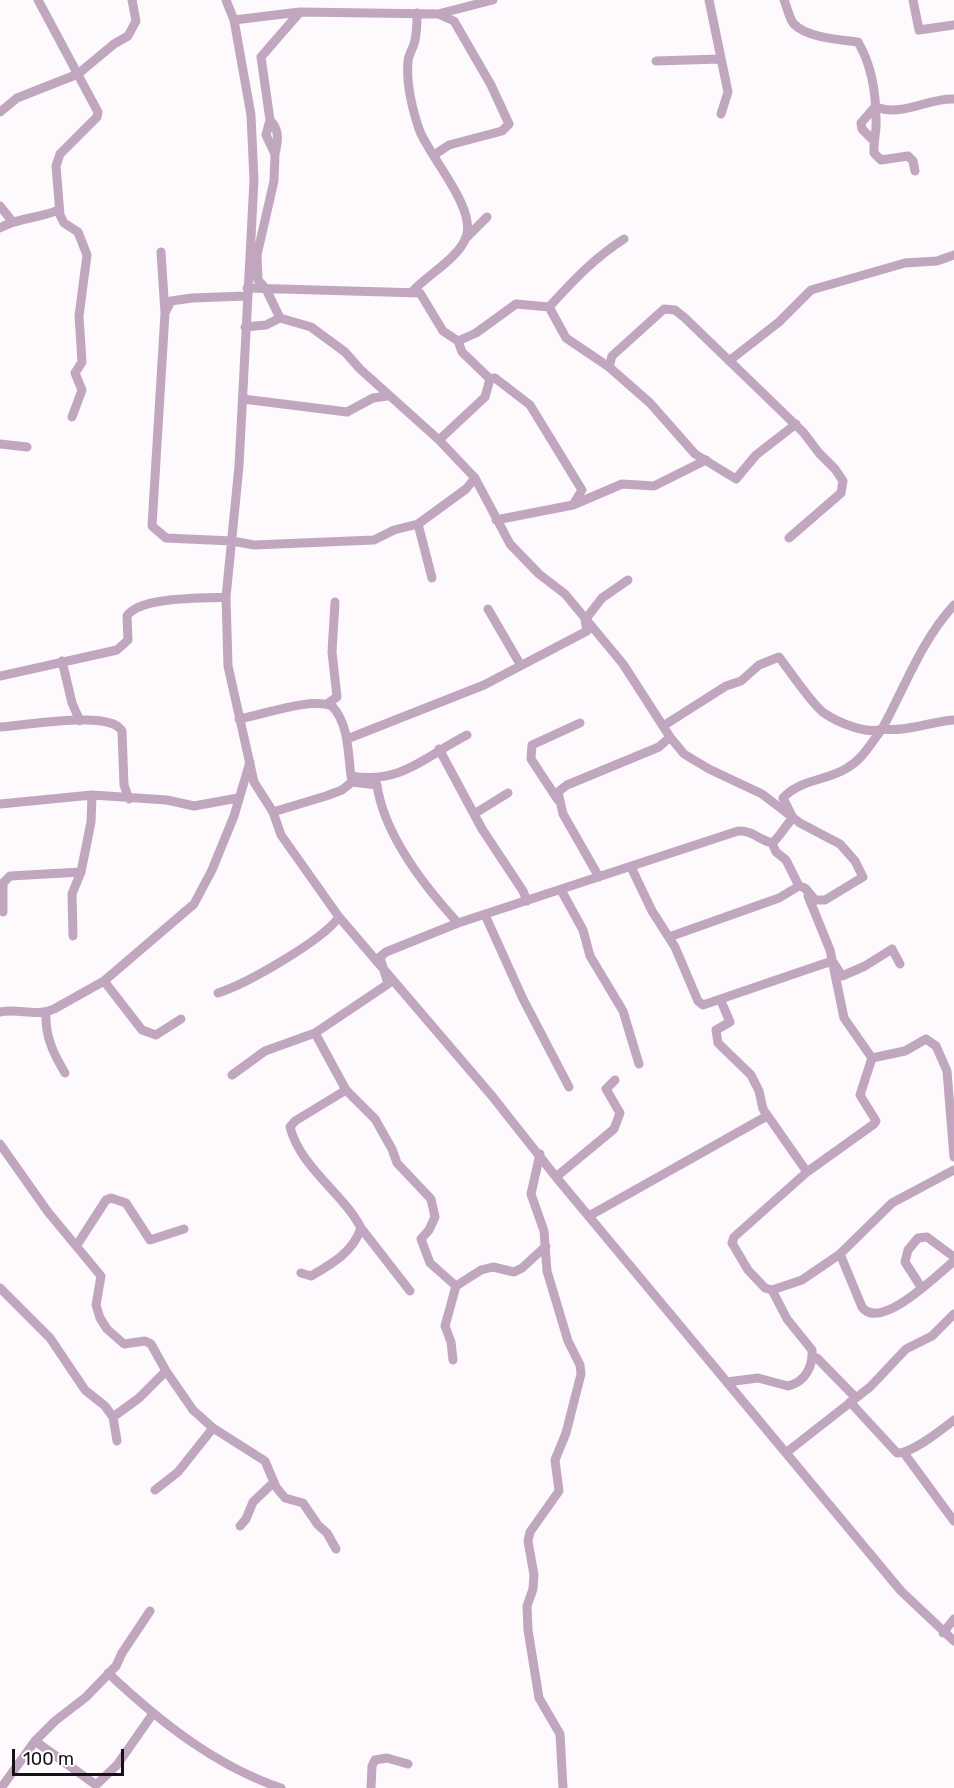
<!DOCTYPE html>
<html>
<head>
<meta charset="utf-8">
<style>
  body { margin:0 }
  #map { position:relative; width:954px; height:1788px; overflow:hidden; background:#fdf9fd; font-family:Rubik,sans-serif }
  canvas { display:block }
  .scale { position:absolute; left:12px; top:1749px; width:112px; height:27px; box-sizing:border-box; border:3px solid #171017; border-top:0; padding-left:8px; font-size:18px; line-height:21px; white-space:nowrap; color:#171017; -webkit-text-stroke:4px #fff; paint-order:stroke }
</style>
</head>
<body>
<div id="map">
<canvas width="954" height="1788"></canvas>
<div class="scale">100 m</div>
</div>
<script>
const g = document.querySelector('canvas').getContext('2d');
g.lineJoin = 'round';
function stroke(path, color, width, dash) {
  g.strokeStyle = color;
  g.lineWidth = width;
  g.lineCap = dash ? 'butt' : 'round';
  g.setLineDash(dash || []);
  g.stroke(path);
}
stroke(new Path2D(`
  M 38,0 L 98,112 L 97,117 L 60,154 L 56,166 L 60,215 L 64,223 L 78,232 L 87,255 L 79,316 L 82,362 L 75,373 L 82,390 L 72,417
  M 226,0 L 234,20 L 251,115 L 254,180 L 239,466 L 226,597 L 228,666 L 254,782 L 273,812 L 281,835 L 339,917 L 492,1096 L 556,1177 L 901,1591 L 954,1641
  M 709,0 L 728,92 L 721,114
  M 784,0 C 787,7 789,17 793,23 C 806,38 841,40 858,42 C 871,64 876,94 876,120 C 877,131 873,142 874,153 L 881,160 L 908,156 L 913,161 L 915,171
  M 913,0 L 919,30 L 954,25
  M 300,12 L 261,57 L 270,120 L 266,135 L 275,154 L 274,181 L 257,255 L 258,280 L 266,289 L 280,318 L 311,327 L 345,352 L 360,369 L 439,440 L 475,478 L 510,544 L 539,574 L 565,594 L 623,664 L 670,737 L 684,754 L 709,769 L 762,794 L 800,823 L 840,844 L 855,861 L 863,877 L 825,900 L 815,900 L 805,888 L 799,886 L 786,860 L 776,852 L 772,843
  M 234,20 L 300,12 L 438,14 L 493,0
  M 656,61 L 720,59
  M 875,107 C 905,117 926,98 954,99
  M 0,112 L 17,98 L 78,74 L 114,44 L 128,36 L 136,21 L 132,0
  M 270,120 C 280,130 278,141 275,154
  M 874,141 L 862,129 L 861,123 L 875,107
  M 434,155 L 449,145 L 502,131 L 509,124 L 491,85 L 454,21 L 438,14
  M 0,206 L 12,221
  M 0,228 C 18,217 39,219 58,210
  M 467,237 L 487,217
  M 161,252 L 165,313
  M 247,288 L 420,293 L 443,331 L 458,341 L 462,352 L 490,379 L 485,397 L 439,440
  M 412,292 C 427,275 459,258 466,237 C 477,208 428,155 419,129 C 412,108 406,85 408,62 C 408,54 414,48 415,40 C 417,32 417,22 417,13
  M 246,296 L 192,298 L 171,301 L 165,313 L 152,526 L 166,538 L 232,541 L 254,545 L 374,540 L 394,530 L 418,524 L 466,489 L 475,478
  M 549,307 L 566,338 L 609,367 L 650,403 L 695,454 L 736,479 L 756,455 L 796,424
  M 549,307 C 573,281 594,258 624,239
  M 245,327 L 266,325 L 280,318
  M 458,341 L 476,333 L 516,304 L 549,307
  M 729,361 L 779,322 L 811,290 L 905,263 L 937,261 L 954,255
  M 609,367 L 612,356 L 664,309 L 675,310 L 685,318 L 803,432 L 819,453 L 835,469 L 843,481 L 841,493 L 789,538
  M 490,379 L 495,378 L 530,405 L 582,490 L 574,503
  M 243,399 L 347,412 L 373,398 L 387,396
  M 0,444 L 27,447
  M 496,520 L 573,505 L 622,484 L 654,486 L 706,460
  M 418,524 L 432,578
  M 488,609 L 520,664
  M 62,661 L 72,703 L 80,721
  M 0,676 L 117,650 L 128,640 L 127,616 C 140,596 203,599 226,597
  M 327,704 L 337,697 L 332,652 L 335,602
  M 239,719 C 263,715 310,697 332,706 C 349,724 348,754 351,776
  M 663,726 L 726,686 L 741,681 L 759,665 L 779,657 C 789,670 813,706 824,713 C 837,722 867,735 882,729 C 905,687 921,641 954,605
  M 0,727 C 26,725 89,715 110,723 C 115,724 119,727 122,731 L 124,785 L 129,799
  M 347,739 L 484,685 L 587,631 L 585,620 L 602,598 L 628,580
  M 439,749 L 482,829 L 523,891 L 527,901
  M 352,782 L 377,785 C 384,835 425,887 458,923
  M 558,800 L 531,759 L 532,745 L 580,723
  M 0,804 L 92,795 L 167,800 L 194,806 L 238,798
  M 273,812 L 326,796 L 342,790 L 352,782 L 351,776 C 401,785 427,755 467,735
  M 474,814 L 508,793
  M 792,816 L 783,798 C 800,779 827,781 847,768 C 863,759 871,743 882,729 C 906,732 929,722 954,720
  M 772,843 C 779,838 785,826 793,818
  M 631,867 L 652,911 L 675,947 L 698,1001 L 703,1005 L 826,963 L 833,962 L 842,976 L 865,966 L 892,949 L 900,964
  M 599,877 L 563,814 L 558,792 L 567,785 L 659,747 L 670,737
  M 561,890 L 583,930 L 590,956 L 623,1011 L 639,1064
  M 808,896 L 830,950 L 844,1018 L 872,1058
  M 3,912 L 3,883 L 10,876 L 81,872
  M 485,915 L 523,999 L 569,1087
  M 73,936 L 72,894 L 81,872 L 91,822 L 92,795
  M 669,937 L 779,898 L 799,886
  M 104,981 L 142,1030 L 156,1035 L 181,1019
  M 218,993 C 246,984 322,941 339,917
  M 721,1001 L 730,1022 L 716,1030 L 718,1043 L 751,1075 L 759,1091 L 763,1109 L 807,1172
  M 0,1012 C 18,1008 37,1017 54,1009 L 104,981 L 194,904 L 212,870 L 234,816 L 250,762
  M 46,1013 C 45,1036 53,1053 65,1073
  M 315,1033 L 346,1090 L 375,1119 L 392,1149 L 397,1163 L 431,1199 L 435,1217 L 429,1230 L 421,1239 L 430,1263 L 456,1286
  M 872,1058 L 860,1095 L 876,1121 L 874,1124 L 807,1172 L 734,1237 L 732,1243 L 748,1270 L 765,1288 L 772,1290 L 802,1280 L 840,1254 L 892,1203 L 954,1170
  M 872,1058 L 905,1051 L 926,1039 L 936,1046 L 947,1071 L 954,1157
  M 232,1075 L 265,1051 L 315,1033 L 388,984 L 380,957 L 386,952 L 458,923 L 738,831 C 752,830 759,840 772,843
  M 0,1144 L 48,1212 L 101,1276 L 96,1305 L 100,1318 L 107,1329 L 124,1344 L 145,1341 L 151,1344 L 166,1371 L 193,1410 L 213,1428 L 265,1461 L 276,1487 L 285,1498 L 303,1503 L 318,1525 L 327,1533 L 336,1549
  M 540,1154 L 531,1194 L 544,1231 L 547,1271 L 568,1341 L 580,1365 L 581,1374 L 566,1433 L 555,1460 L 559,1491 L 530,1532 L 528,1541 L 534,1575 L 533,1589 L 527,1606 L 528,1630 L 539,1698 L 560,1734 L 563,1788
  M 556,1177 L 614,1129 L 620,1113 L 606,1089 L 615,1080
  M 589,1216 L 767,1116
  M 361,1228 L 410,1291
  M 77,1245 L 106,1200 L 111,1198 L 126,1203 L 150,1240 L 184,1229
  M 840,1254 L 862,1307 C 880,1332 937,1275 954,1261
  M 301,1273 L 311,1276 C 332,1264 353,1252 361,1228 C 343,1193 300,1167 290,1127 L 295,1121 L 346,1090
  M 921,1287 L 905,1262 L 908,1250 L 918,1238 L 927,1237 L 954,1257
  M 0,1288 L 50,1338 L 85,1390 L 105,1406 L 113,1417 L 117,1441
  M 813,1358 L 817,1358 L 856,1398
  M 453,1360 L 451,1342 L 445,1326 L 456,1286 L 481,1270 L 493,1267 L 514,1272 L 522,1268 L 546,1246
  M 727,1382 L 758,1378 L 788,1386 C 805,1382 813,1367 812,1350 L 787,1319 L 772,1290
  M 850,1402 L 897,1453 C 913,1453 941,1430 954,1420
  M 113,1417 L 139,1398 L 166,1371
  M 787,1452 L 870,1387 L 906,1349 L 932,1336 L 954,1314
  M 904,1453 L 954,1521
  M 155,1490 L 178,1472 L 213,1428
  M 240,1526 L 246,1519 L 253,1502 L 274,1482
  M 943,1633 L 954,1619
  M 108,1673 C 158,1720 215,1766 281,1788
  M 35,1741 L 96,1785 L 117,1765 L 152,1715
  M 1,1788 L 35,1741 L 55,1721 L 86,1697 L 116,1666 L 122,1653 L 150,1611
  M 371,1788 L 372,1766 L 375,1760 L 387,1758 L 408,1764`), '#c0a7bf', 9);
</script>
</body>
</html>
